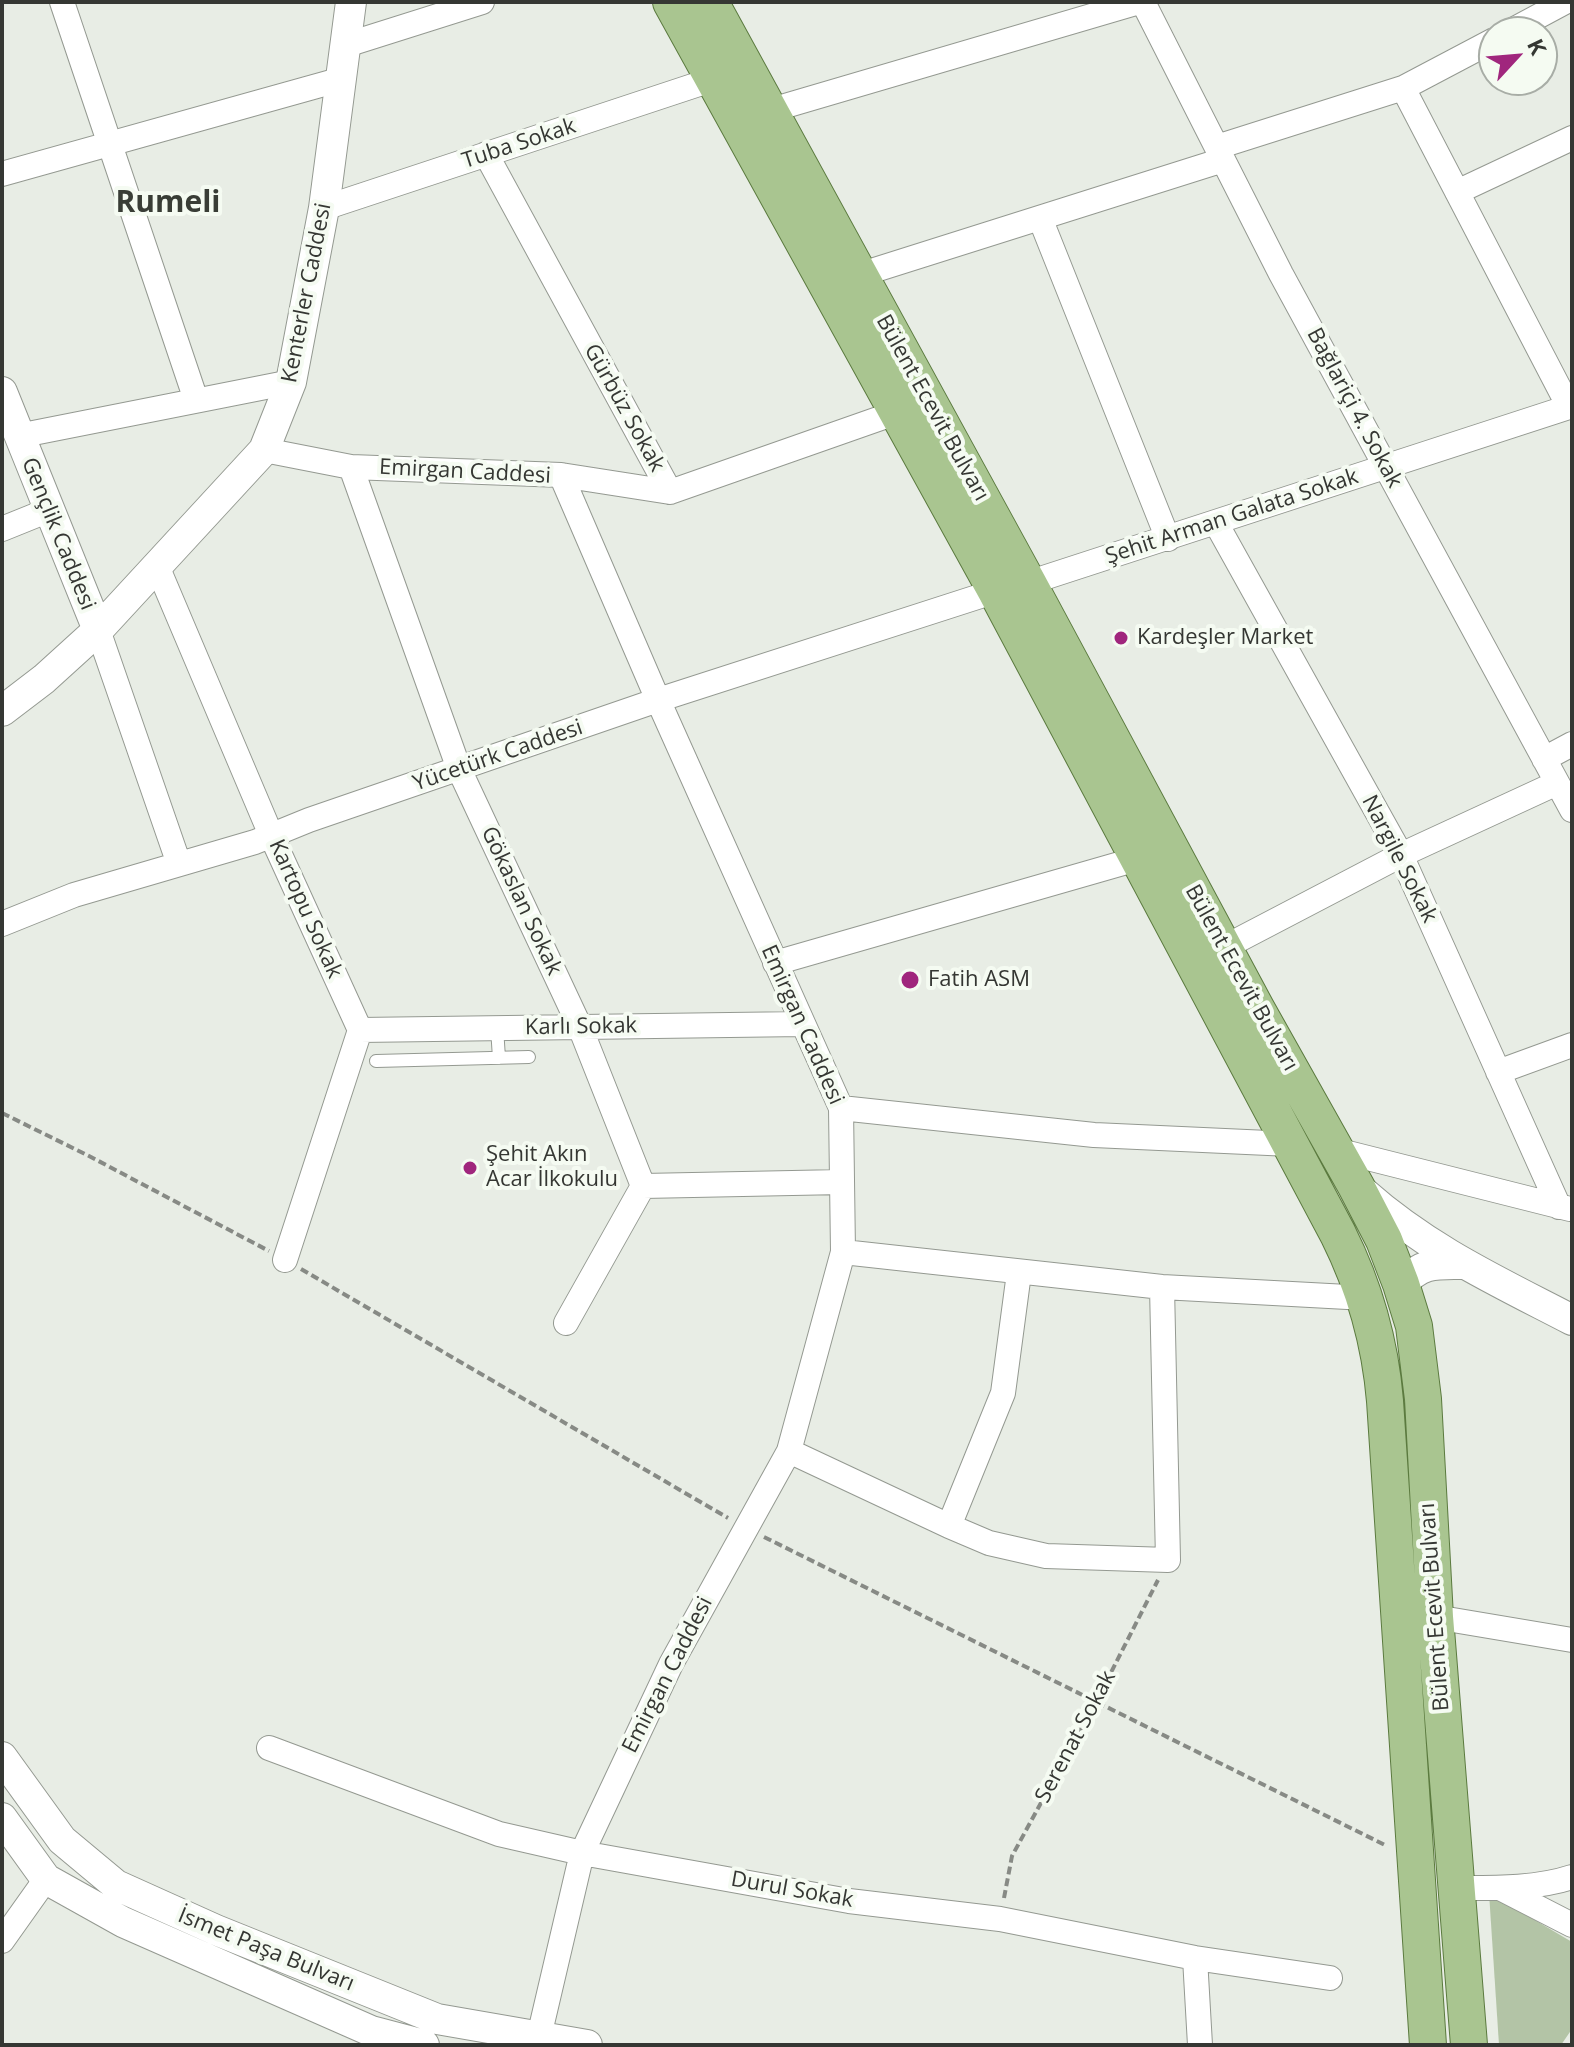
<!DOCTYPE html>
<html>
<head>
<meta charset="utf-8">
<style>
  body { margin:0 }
  #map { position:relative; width:1574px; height:2047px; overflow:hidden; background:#e8ede5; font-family:"Open Sans",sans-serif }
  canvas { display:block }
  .frame { position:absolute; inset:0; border:4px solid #353733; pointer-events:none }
  .north { position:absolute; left:1478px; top:16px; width:80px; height:80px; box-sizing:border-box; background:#f5fbf2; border:2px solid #a8ada6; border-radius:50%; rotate:64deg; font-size:22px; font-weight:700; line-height:32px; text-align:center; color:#353733 }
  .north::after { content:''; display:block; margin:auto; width:28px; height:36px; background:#a0267d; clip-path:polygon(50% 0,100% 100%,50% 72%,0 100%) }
</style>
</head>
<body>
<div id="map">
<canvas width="1574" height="2047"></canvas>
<div class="frame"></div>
<div class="north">K</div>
</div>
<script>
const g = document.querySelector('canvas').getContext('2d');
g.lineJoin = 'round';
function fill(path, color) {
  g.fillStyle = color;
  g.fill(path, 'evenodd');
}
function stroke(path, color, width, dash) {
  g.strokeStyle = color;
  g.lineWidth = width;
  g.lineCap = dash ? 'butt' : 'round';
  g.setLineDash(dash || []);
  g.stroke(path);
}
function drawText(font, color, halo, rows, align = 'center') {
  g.font = font + ' "Open Sans",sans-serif';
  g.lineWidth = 8;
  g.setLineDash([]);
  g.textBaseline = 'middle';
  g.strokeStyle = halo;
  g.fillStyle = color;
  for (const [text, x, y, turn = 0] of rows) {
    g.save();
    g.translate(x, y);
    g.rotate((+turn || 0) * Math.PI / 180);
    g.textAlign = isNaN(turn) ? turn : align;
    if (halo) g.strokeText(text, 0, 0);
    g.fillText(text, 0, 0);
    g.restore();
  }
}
fill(new Path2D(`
  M 1489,1893 L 1572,1942 L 1572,2029 L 1561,2045 L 1499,2045 Z`), '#b3c4a6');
const service = new Path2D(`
  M 497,1028 L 499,1058
  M 376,1061 L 529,1057`);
const minor = new Path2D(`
  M 62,2 L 196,400
  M 1143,2 L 1281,274 L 1572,810
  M 1509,32 L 1565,2
  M 346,45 L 482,2
  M 1403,88 L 1569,407
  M 768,111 L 1139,2
  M 1217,147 L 1403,88 L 1494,40
  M 486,154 L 670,492 L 898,412
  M 2,174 L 342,79
  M 1457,192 L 1572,138
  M 324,208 L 714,79
  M 1040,218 L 1168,539
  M 859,275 L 1223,160
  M 18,436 L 291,382
  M 264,450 L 351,467 L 561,475 L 658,700 L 841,1108 L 843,1252 L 789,1451 L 671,1664 L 582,1853 L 537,2045
  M 351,467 L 459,769 L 580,1027 L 643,1186 L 566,1323
  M 561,475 L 670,492
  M 1216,523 L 1401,855 L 1559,1207
  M 2,529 L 49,510
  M 157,566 L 271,835 L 360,1030 L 285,1260
  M 1028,583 L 1572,406
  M 98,630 L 179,864
  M 1544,759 L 1572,744
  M 2,924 L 74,895 L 255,842 L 309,820 L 658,700 L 996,591
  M 1223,948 L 1401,855 L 1557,783
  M 775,963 L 1137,859
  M 360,1030 L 803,1024
  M 1498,1072 L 1572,1045
  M 841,1108 L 1094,1135 L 1290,1144
  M 1336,1150 L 1570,1209
  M 643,1186 L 842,1182
  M 843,1252 L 1162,1287 L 1366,1298
  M 1019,1273 L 1003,1393 L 949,1526 L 989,1543 L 1046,1556 L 1168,1560 L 1162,1287
  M 789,1451 L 949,1526
  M 1435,1617 L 1572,1640
  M 269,1748 L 499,1834 L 582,1853 L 849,1901 L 1000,1919 L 1195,1958 L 1330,1978
  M 1455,1888 C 1493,1888 1536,1889 1572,1877
  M 1500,1888 L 1572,1925
  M 2,1941 L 46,1879
  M 1195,1958 L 1200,2045`);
const tertiary = new Path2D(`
  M 2,392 L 98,630
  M 2,711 L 44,679 L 98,630 L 264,450 L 291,382 L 324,208 L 351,2
  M 1363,1192 C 1427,1249 1497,1281 1572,1320
  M 1401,1284 C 1423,1262 1434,1264 1463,1264
  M 2,1757 L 62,1840 L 116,1885 L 216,1930 L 437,2019 L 587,2045
  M 2,1818 L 46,1879 L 123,1922 L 371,2031 L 424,2045`);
const primary = new Path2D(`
  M 671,2 L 996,591 L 1338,1234 C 1365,1288 1380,1341 1385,1401 L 1428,2045
  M 710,2 L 1028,583 L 1256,1008 L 1356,1186 L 1384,1240 L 1401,1284 L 1414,1326 L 1423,1399 L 1435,1617 L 1469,2045`);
stroke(service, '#949991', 14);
stroke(minor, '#949991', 26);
stroke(tertiary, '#949991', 32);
stroke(primary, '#5b7a3f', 38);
stroke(new Path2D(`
  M 2,1113 L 89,1156 L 269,1251
  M 301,1269 L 728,1518
  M 764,1537 L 1387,1846
  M 1004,1898 L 1012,1856 L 1096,1702 L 1158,1580`), '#878a85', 4, [8, 4]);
stroke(service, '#fff', 12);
stroke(minor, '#fff', 24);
stroke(tertiary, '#fff', 30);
stroke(primary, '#a9c590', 36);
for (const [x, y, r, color] of [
  [1121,638,8,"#a0267d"],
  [910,980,10,"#a0267d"],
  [470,1168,8,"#a0267d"]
]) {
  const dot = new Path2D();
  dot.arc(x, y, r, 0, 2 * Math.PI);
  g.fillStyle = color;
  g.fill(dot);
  stroke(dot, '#f5fbf2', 3);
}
drawText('22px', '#353733', '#f5fbf2', [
  ["Tuba Sokak",519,144,-18],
  ["Kenterler Caddesi",307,293,-79],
  ["Gürbüz Sokak",624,408,61],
  ["Bülent Ecevit Bulvarı",932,408,61],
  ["Bağlariçi 4. Sokak",1354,408,62],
  ["Emirgan Caddesi",465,472,3],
  ["Şehit Arman Galata Sokak",1232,517,-18],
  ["Gençlik Caddesi",58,534,68],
  ["Yücetürk Caddesi",498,756,-19],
  ["Nargile Sokak",1399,859,63],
  ["Gökaslan Sokak",521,901,65],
  ["Kartopu Sokak",305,909,66],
  ["Bülent Ecevit Bulvarı",1241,978,61],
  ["Emirgan Caddesi",802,1025,66],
  ["Karlı Sokak",581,1027,-1],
  ["Bülent Ecevit Bulvarı",1435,1607,-94],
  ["Emirgan Caddesi",668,1675,-63],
  ["Serenat Sokak",1076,1737,-62],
  ["Durul Sokak",792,1890,10],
  ["İsmet Paşa Bulvarı",266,1950,22]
]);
drawText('22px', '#353733', '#f5fbf2', [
  ["Kardeşler Market",1137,638],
  ["Fatih ASM",928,980],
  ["Şehit Akın",486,1155],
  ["Acar İlkokulu",486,1180]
], 'left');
drawText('bold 30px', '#393d36', '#f5fbf2', [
  ["Rumeli",168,203]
]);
</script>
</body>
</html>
